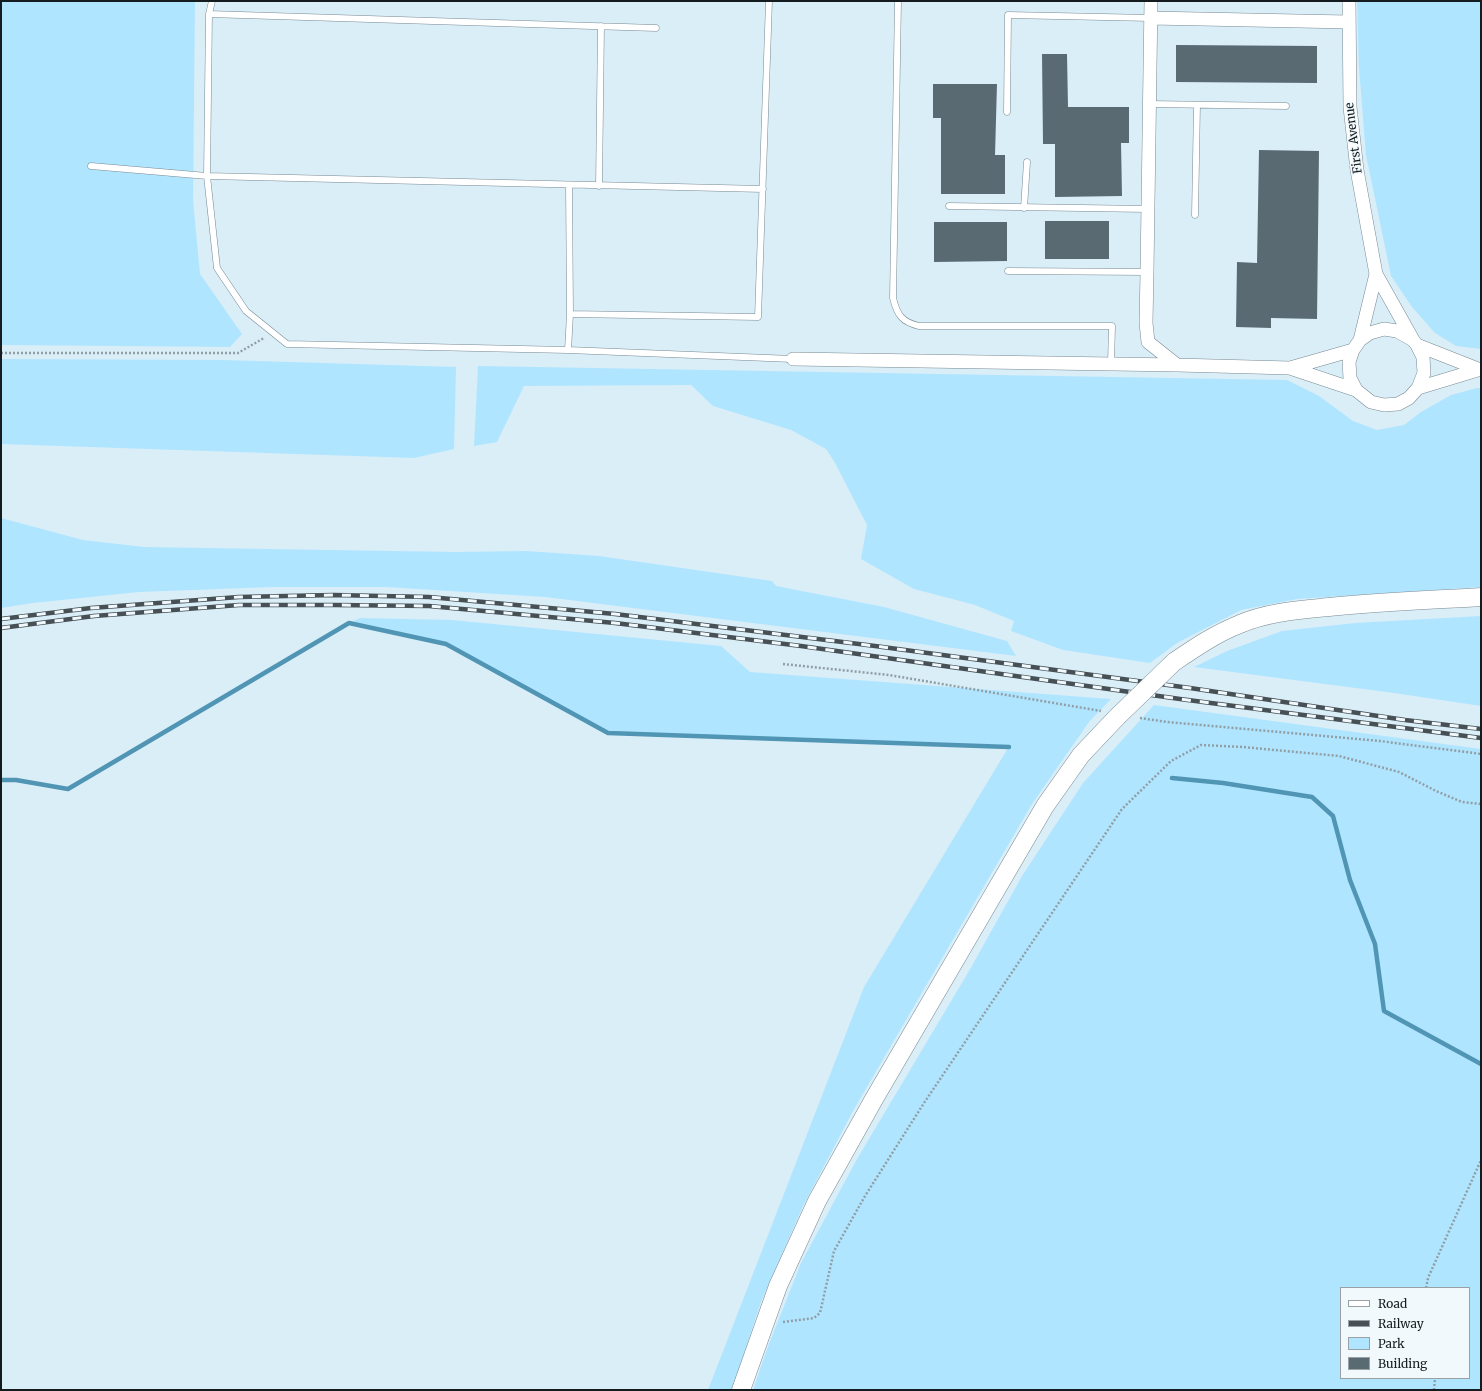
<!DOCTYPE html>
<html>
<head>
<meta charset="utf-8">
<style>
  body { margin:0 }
  #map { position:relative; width:1482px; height:1391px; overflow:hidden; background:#daeef8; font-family:Merriweather,serif }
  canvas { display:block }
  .frame { position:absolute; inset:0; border:2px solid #151c1f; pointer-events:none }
  .legend { position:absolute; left:1340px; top:1287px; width:130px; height:92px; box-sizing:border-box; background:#f1f9fd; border:1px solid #99a1a4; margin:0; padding:5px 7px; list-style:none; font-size:12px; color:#151c1f }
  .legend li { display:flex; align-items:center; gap:8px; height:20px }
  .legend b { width:20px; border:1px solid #99a1a4 }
</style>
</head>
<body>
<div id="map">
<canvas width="1482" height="1391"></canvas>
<div class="frame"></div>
<ul class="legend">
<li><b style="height:5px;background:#fff"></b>Road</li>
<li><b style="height:5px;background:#465055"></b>Railway</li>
<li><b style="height:11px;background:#b0e5ff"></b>Park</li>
<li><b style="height:11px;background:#596a73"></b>Building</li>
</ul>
</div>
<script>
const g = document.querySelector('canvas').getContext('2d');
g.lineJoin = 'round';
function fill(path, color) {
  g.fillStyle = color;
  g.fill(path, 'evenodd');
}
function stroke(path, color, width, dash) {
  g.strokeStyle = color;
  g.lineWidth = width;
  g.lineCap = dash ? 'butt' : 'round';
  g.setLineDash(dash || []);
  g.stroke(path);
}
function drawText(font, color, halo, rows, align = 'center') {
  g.font = font + ' Merriweather,serif';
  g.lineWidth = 3;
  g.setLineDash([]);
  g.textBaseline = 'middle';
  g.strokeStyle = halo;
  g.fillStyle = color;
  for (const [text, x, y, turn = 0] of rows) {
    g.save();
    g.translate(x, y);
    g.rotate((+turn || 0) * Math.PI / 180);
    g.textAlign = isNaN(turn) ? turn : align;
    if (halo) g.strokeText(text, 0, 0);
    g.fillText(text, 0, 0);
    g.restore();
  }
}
fill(new Path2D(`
  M 1,1 L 195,1 L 193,200 L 200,274 L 242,334 L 230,347 L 1,345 Z
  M 1357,1 L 1481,1 L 1481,349 L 1456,346 L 1435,333 L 1412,307 L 1391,276 L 1366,155 L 1359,68 Z
  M 1,359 L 224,360 L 456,367 L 454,449 L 414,458 L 1,444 Z
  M 478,366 L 1287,380 L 1319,396 L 1353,421 L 1377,430 L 1404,425 L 1421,412 L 1451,395 L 1477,388 L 1481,388 L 1481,587 L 1297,599 L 1241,610 L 1177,643 L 1150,663 L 1063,650 L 1011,631 L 1014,621 L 975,605 L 914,589 L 861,559 L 867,525 L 835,463 L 826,449 L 791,430 L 713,406 L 691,385 L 524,386 L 497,442 L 474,446 Z
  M 1,518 L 83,540 L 144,547 L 456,552 L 526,551 L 599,556 L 772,581 L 776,586 L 884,607 L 1007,641 L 1016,656 L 545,597 L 386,587 L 273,587 L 139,592 L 33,603 L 1,608 Z
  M 1481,616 L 1481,706 L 1394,693 L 1194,667 L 1227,651 L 1282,631 L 1355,623 Z
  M 360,618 L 452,620 L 721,646 L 750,672 L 1111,699 L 1089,722 L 1032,804 L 853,1111 L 803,1206 L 761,1302 L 732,1390 L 708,1390 L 864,987 L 1008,748 L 608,733 L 446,644 L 349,623 Z
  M 1154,705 L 1481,749 L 1481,1390 L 753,1390 L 767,1349 L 801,1263 L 857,1159 L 969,971 L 1022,876 L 1083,783 ZM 1341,1288 L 1469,1288 L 1469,1378 L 1341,1378 Z`), '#b0e5ff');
stroke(new Path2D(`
  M 1172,778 L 1223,783 L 1312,797 L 1333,816 L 1350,880 L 1375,944 L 1384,1011 L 1481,1064
  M 1,780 L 16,780 L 68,789 L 349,623 L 446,644 L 608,733 L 1009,747`), '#5195b5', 4.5);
fill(new Path2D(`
  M 1176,45 L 1317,46 L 1317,83 L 1176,82 Z
  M 1042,54 L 1067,54 L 1068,107 L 1129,107 L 1129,143 L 1121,143 L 1122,196 L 1055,197 L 1055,144 L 1043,144 Z
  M 933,84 L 997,84 L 995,155 L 1005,155 L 1005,194 L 941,194 L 941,118 L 933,118 Z
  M 1259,150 L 1319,151 L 1317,319 L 1271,318 L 1271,328 L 1236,327 L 1237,262 L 1257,263 Z
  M 1045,221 L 1109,221 L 1109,259 L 1045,259 Z
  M 934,222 L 1007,222 L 1007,261 L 934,262 Z`), '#596a73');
const service = new Path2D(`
  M 212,1 L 209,14 L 207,176 L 217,268 L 246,311 L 287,344 L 568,350 L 793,359
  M 898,1 L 893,298 C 897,315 902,322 919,326 L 1112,326 L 1111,364
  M 209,14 L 656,28
  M 1149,104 L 1286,106
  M 1007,112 L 1008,15 L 1151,18
  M 91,166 L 207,176 L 763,189
  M 569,185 L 570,314
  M 599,186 L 601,26
  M 949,206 L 1147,209
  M 1024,208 L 1027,162
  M 1195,215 L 1197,105
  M 1008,271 L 1147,272
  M 568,350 L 570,314 L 758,317 L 769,1`);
const minor = new Path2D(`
  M 1151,1 L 1147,272 L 1146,323 L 1148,342 L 1177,365 L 1290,368 L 1356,390 L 1371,402 L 1384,405 L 1398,404 L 1409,398 L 1418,388 L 1424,373 L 1423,357 L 1417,345 L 1413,340 L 1397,331 L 1384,329 L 1370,333 L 1360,340 L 1353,350 L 1349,362 L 1350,378 L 1356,390
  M 1349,1 L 1350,107 L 1357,170 L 1376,274 L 1413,340
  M 1151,18 L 1348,22
  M 1360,340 L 1376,274
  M 1417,345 L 1478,369
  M 793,359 L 1177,365
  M 1290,368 L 1353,350
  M 1418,388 L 1481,369`);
const secondary = new Path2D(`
  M 1174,662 C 1196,647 1215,634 1240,624 C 1268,612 1299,610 1329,607 C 1380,602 1430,600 1481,597
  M 741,1390 L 778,1286 L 817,1201 L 874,1099 L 1045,806 L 1081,755 L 1117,717`);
stroke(service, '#778992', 7);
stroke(minor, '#778992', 14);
stroke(secondary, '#778992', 19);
stroke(new Path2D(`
  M 1,353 L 238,353 L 264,338
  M 783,664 L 889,675 L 1101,711
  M 1140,718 L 1167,722 L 1380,741 L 1481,754
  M 1426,1288 L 1428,1278 L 1481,1160
  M 783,1322 L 814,1318 L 820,1313 L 834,1251 L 865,1196 L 924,1103 L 1122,809 L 1171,761 L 1201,745 L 1243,747 L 1339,756 L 1399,772 L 1436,791 L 1462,802 L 1481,804
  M 1434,1390 L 1435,1378`), '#909fa6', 2.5, [2, 2]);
stroke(service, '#fff', 6);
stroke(minor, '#fff', 13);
stroke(secondary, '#fff', 18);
const rail = new Path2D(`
  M 1,619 L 91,608 L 239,597 L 334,595 L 429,597 L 615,614 L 875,646 L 1190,688 L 1405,720 L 1481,729
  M 1,628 L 94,616 L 239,605 L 334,605 L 429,606 L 615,623 L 801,646 L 1180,699 L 1481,738`);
stroke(rail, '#465055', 4.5);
stroke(rail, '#f1f9fd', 3, [9]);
const secondaryBridge = new Path2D(`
  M 1117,717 L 1174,662`);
stroke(secondaryBridge, '#778992', 19, []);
stroke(secondaryBridge, '#fff', 18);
drawText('12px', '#151c1f', '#f1f9fd', [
  ["First Avenue",1354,138,-97]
]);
</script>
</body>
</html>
